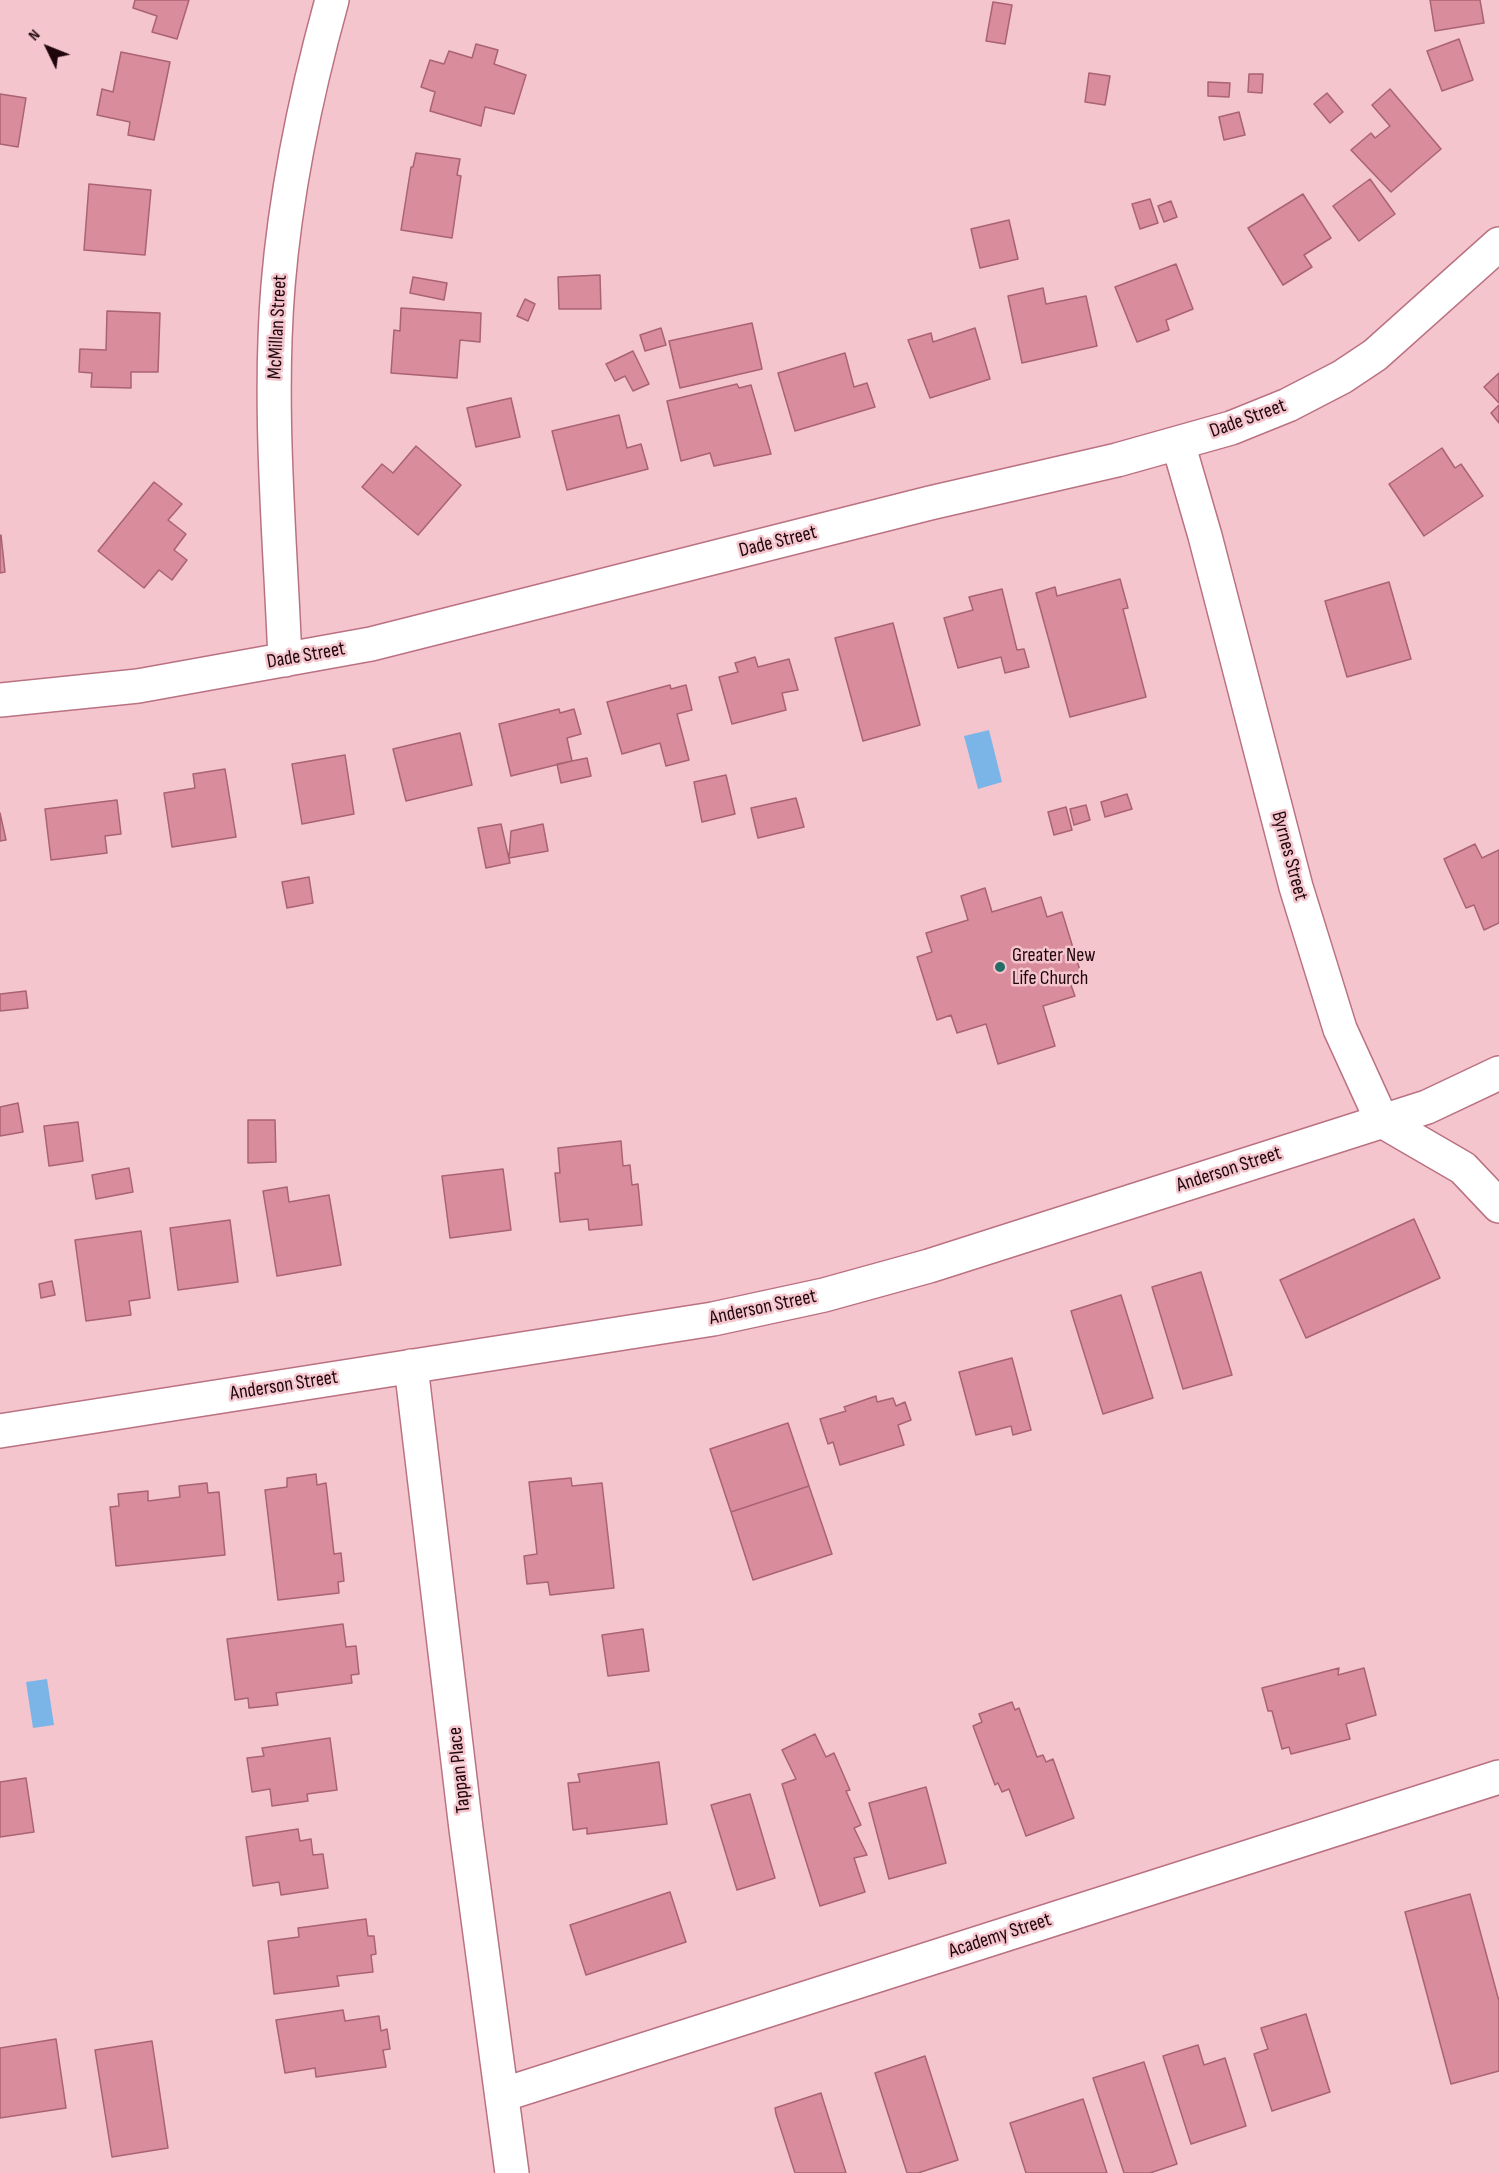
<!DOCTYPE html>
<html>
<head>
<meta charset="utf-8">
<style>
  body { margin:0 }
  #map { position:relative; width:1499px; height:2173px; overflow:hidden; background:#f5c5ce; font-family:"Sofia Sans Condensed",sans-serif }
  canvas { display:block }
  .north { position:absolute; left:18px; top:18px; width:60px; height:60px; -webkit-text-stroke:4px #f5c5ce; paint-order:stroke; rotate:313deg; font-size:16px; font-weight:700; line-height:24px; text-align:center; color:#1f060c }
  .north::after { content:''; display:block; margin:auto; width:21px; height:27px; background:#1f060c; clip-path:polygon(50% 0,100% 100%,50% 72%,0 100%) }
</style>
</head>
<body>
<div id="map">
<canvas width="1499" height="2173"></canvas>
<div class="north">N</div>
</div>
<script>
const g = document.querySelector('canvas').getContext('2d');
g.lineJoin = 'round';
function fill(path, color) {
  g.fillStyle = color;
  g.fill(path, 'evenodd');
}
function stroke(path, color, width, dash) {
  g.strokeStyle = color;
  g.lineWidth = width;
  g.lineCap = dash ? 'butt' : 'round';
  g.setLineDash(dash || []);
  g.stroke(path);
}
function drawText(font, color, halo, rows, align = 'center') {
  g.font = font + ' "Sofia Sans Condensed",sans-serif';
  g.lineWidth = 5;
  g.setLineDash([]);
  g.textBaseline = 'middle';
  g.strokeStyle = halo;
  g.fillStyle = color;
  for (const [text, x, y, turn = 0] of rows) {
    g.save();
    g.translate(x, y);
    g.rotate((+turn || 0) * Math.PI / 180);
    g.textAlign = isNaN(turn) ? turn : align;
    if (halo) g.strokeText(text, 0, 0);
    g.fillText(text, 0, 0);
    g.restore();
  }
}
fill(new Path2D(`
  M 989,730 L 1002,782 L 978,789 L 964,736 Z
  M 47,1679 L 54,1725 L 33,1728 L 26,1682 Z`), '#7bb5e7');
const building = new Path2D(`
  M 135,0 L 189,0 L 177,39 L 152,32 L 157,16 L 133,8 Z
  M 1430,0 L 1480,0 L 1484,23 L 1435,31 Z
  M 993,2 L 1012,5 L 1005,44 L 986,41 Z
  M 1459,39 L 1473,80 L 1442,91 L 1427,51 Z
  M 476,44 L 498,50 L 494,64 L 526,75 L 514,114 L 485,107 L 481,126 L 430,111 L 435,92 L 421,87 L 430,60 L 444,64 L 449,51 L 472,58 Z
  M 121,52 L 170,62 L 154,140 L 128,135 L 130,122 L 97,115 L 102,89 L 113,92 Z
  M 1089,73 L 1110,76 L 1105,105 L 1085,102 Z
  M 1249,74 L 1263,74 L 1262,93 L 1248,92 Z
  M 1208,82 L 1230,83 L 1229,97 L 1208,96 Z
  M 1390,89 L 1441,149 L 1391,192 L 1351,150 L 1371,133 L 1375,138 L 1390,126 L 1372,105 Z
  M 1327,93 L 1343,112 L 1330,123 L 1314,104 Z
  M 0,94 L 26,98 L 18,147 L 0,144 Z
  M 1239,112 L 1245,135 L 1224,140 L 1219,117 Z
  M 416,153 L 460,159 L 457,175 L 461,176 L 452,238 L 401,230 L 411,167 L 413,167 Z
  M 1370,179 L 1395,214 L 1359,241 L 1333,206 Z
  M 89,184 L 151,190 L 145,255 L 84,250 Z
  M 1303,194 L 1331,238 L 1304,255 L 1312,267 L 1283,285 L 1248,228 Z
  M 1150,199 L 1158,223 L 1140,229 L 1132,204 Z
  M 1171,201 L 1177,217 L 1164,222 L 1158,206 Z
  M 1009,220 L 1018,259 L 980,268 L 971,229 Z
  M 1176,264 L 1193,309 L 1166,320 L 1169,330 L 1137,342 L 1115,287 Z
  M 600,275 L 601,309 L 559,309 L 558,277 Z
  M 413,277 L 447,283 L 444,300 L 410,293 Z
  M 1043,288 L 1046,304 L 1086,296 L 1097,346 L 1022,363 L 1008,296 Z
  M 525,299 L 535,304 L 528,321 L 517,316 Z
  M 401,308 L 481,313 L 480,342 L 460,340 L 457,378 L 391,373 L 394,330 L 400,331 Z
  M 107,311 L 160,313 L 158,372 L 131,372 L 131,388 L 91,387 L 92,373 L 79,372 L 80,349 L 106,350 Z
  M 752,323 L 762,369 L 680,388 L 669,341 Z
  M 661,328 L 666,345 L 645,351 L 640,335 Z
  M 975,328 L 990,379 L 930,398 L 908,340 L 931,333 L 933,342 Z
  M 633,351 L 649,384 L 633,391 L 625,376 L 615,381 L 606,364 Z
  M 845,353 L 854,387 L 867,383 L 875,407 L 795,431 L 778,373 Z
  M 1499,373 L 1499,403 L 1484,387 Z
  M 737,384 L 739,388 L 751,385 L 771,454 L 714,466 L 710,453 L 681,461 L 667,401 Z
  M 511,398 L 520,437 L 476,447 L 467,408 Z
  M 1499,405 L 1499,423 L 1491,413 Z
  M 619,415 L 627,448 L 641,444 L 648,469 L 567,490 L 552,431 Z
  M 416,446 L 461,485 L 418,535 L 362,487 L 382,464 L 393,473 Z
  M 1442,448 L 1455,468 L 1461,464 L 1483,496 L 1424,536 L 1389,484 Z
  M 154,482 L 182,504 L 168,520 L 186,534 L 174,550 L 187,560 L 172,580 L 159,570 L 144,588 L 98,551 Z
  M 1,535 L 5,572 L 0,573 L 0,536 Z
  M 1120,579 L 1128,608 L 1123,609 L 1146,697 L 1070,717 L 1036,593 L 1055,587 L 1057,596 Z
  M 1389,582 L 1411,659 L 1347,677 L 1325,601 Z
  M 1002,589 L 1017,650 L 1024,649 L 1029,667 L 1005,673 L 1001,657 L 958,668 L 944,618 L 973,610 L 969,597 Z
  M 893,623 L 920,725 L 863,741 L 835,638 Z
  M 755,657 L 758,667 L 789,659 L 798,690 L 782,693 L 786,710 L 732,724 L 719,677 L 738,672 L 735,663 Z
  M 670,685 L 671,689 L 686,685 L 692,710 L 677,714 L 689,760 L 666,766 L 660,743 L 622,754 L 607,702 Z
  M 559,709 L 560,713 L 574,709 L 581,734 L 567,738 L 572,761 L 511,776 L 499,724 Z
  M 460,733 L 472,785 L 406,801 L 393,749 Z
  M 345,755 L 354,814 L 302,824 L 292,764 Z
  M 587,758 L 591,776 L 561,783 L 557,764 Z
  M 225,769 L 236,837 L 172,847 L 164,793 L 195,788 L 193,774 Z
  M 726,775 L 735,814 L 702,822 L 694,782 Z
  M 1127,794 L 1132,809 L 1105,817 L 1101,802 Z
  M 796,798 L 804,827 L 758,838 L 751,808 Z
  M 117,800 L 121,834 L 105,836 L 107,853 L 51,860 L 45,809 Z
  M 1086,805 L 1090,820 L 1074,825 L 1070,809 Z
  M 1066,807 L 1072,830 L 1054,835 L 1048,812 Z
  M 0,813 L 6,840 L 0,841 Z
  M 501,824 L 510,863 L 486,868 L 478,828 Z
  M 543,824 L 548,851 L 509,858 L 511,831 Z
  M 1475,844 L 1482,858 L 1499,850 L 1499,923 L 1484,930 L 1474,905 L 1466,908 L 1444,859 Z
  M 309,877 L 313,903 L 287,908 L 282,882 Z
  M 985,888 L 992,912 L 1041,897 L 1047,917 L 1062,912 L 1082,977 L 1069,980 L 1075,996 L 1043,1006 L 1055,1046 L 998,1064 L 986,1024 L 957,1033 L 951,1015 L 937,1020 L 917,957 L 932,952 L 926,933 L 968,920 L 961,896 Z
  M 26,991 L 28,1008 L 0,1011 L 0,994 Z
  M 18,1103 L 23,1132 L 0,1136 L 0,1107 Z
  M 248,1120 L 275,1120 L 276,1162 L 248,1163 Z
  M 78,1122 L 83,1161 L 49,1166 L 44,1126 Z
  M 621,1141 L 623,1166 L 630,1165 L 632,1185 L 638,1184 L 642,1225 L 589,1230 L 588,1219 L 560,1222 L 555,1173 L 560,1173 L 558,1148 Z
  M 129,1168 L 133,1192 L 96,1199 L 92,1175 Z
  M 503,1169 L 511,1230 L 450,1238 L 442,1176 Z
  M 287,1187 L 289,1202 L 329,1195 L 341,1265 L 277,1276 L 263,1191 Z
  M 1414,1219 L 1440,1278 L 1306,1338 L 1280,1280 Z
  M 230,1220 L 238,1282 L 178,1290 L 170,1228 Z
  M 141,1231 L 150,1298 L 129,1301 L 131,1315 L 86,1321 L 75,1240 Z
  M 1201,1272 L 1232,1375 L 1183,1389 L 1152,1287 Z
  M 52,1281 L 55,1295 L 41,1298 L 39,1284 Z
  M 1121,1295 L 1153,1398 L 1103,1414 L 1071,1311 Z
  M 1012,1358 L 1031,1430 L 1013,1435 L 1011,1426 L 976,1435 L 959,1372 Z
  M 876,1396 L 877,1402 L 893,1398 L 896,1406 L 905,1402 L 911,1420 L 898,1425 L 904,1445 L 840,1465 L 833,1442 L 828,1444 L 820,1419 L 846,1411 L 844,1407 Z
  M 788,1423 L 809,1486 L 731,1512 L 710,1449 Z
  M 316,1474 L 317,1485 L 326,1483 L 334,1554 L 341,1553 L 344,1581 L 338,1582 L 339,1593 L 278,1600 L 265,1490 L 287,1487 L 287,1478 Z
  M 571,1478 L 572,1486 L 602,1483 L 614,1588 L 550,1595 L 548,1582 L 527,1584 L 524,1556 L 537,1554 L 529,1482 Z
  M 207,1483 L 208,1493 L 219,1492 L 225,1555 L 116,1566 L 110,1507 L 119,1506 L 118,1494 L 148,1491 L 148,1501 L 180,1497 L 179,1486 Z
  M 809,1486 L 832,1554 L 753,1580 L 731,1512 Z
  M 343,1624 L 346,1647 L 356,1646 L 359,1674 L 351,1675 L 352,1683 L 276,1693 L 278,1705 L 249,1708 L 248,1698 L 235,1700 L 227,1639 Z
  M 643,1629 L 649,1671 L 608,1676 L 602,1635 Z
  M 1339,1668 L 1338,1675 L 1364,1668 L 1376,1715 L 1346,1724 L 1350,1739 L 1291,1754 L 1289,1747 L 1282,1749 L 1272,1711 L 1268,1711 L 1262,1688 Z
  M 1012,1702 L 1015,1710 L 1019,1708 L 1037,1757 L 1043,1755 L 1046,1762 L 1053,1759 L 1074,1818 L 1026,1836 L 1009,1789 L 1002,1792 L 998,1783 L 995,1785 L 973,1726 L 982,1722 L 979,1714 Z
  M 815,1734 L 826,1757 L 834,1753 L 850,1790 L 846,1791 L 861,1825 L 854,1828 L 867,1855 L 854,1858 L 865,1892 L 820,1906 L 782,1784 L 796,1779 L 782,1750 Z
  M 330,1738 L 337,1790 L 307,1794 L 308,1801 L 272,1806 L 270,1789 L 252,1792 L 247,1758 L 264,1756 L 262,1748 Z
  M 659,1762 L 667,1824 L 587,1834 L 587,1828 L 573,1830 L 568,1783 L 580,1782 L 578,1774 Z
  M 26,1778 L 34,1832 L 0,1837 L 0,1782 Z
  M 926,1787 L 946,1863 L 889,1879 L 869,1803 Z
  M 750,1794 L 775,1878 L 737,1890 L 711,1805 Z
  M 298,1829 L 300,1841 L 311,1839 L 313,1855 L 323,1854 L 328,1888 L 281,1895 L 279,1882 L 253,1886 L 246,1837 Z
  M 670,1892 L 686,1942 L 586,1975 L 570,1925 Z
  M 1470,1894 L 1499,2001 L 1499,2071 L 1451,2084 L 1405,1912 Z
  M 366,1919 L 368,1936 L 374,1936 L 376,1954 L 371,1955 L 373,1972 L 337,1976 L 339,1986 L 274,1994 L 268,1941 L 299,1937 L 298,1928 Z
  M 343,2010 L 345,2021 L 379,2016 L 381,2031 L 387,2029 L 390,2049 L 383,2050 L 386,2067 L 316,2077 L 315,2068 L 285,2073 L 276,2020 Z
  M 1306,2014 L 1330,2092 L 1272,2111 L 1254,2054 L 1268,2049 L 1261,2028 Z
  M 56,2039 L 66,2108 L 0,2118 L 0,2048 Z
  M 152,2041 L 168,2148 L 112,2157 L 95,2050 Z
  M 1198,2045 L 1204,2065 L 1225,2058 L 1246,2126 L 1191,2144 L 1163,2056 Z
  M 925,2056 L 958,2160 L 918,2173 L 907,2173 L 875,2073 Z
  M 1144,2062 L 1177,2164 L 1150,2173 L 1124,2173 L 1093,2078 Z
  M 821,2093 L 824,2103 L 846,2173 L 795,2173 L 776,2114 L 775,2108 Z
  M 1083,2099 L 1107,2173 L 1026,2173 L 1010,2123 Z`);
fill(building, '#d88c9c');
stroke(building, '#a96372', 1.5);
const minor = new Path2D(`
  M 1178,443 L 1205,536 L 1296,887 L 1340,1029 L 1382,1121 L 1463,1168 L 1499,1206
  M 285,660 C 280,536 268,410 278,286 C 286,189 306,94 332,0
  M 0,700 L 138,686 L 371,644 L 930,503 L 1117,460 L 1231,428 L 1288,405 L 1342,377 L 1375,355 L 1499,244
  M 411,1366 L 466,1829 L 512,2173
  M 0,1431 L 713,1319 L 824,1295 L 929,1266 L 1427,1107 L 1499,1073
  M 502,2095 L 1499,1777`);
stroke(minor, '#ba7282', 36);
stroke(minor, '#fff', 33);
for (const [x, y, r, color] of [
  [1000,967,6,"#246d66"]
]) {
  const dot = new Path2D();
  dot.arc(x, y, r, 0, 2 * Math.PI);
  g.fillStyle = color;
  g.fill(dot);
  stroke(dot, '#f5c5ce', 2);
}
drawText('20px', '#1f060c', '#f5c5ce', [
  ["McMillan Street",278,327,-87],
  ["Dade Street",1248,419,-20],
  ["Dade Street",778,542,-14],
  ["Dade Street",306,656,-10],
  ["Byrnes Street",1289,856,75],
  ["Anderson Street",1229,1170,-18],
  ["Anderson Street",763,1308,-12],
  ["Anderson Street",284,1386,-9],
  ["Tappan Place",460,1770,-96],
  ["Academy Street",1000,1936,-18]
]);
drawText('20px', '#1f060c', '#f5c5ce', [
  ["Greater New",1012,956],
  ["Life Church",1012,979]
], 'left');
</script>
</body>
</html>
